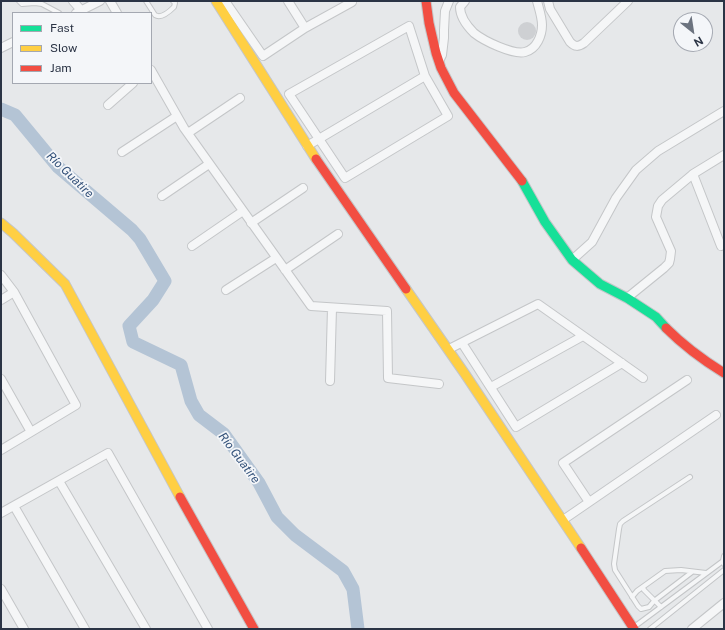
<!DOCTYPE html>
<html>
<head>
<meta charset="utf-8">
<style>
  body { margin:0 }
  #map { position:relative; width:725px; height:630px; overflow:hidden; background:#e6e8ea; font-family:"Public Sans",sans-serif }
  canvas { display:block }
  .frame { position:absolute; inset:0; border:2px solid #2b3445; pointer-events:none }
  .legend { position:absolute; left:12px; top:12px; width:140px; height:72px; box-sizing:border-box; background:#f4f6f9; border:1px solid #a4a8b1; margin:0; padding:5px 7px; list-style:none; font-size:12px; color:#2b3445 }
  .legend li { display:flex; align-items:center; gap:8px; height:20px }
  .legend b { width:20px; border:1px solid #a4a8b1 }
  .north { position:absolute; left:673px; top:12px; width:40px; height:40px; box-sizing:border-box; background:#f4f6f9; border:1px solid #a4a8b1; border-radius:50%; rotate:150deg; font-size:11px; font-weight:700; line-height:16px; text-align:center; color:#2b3445 }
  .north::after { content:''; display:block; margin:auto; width:14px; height:18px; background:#6c737f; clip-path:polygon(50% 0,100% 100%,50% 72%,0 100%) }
</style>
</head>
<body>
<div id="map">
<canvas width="725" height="630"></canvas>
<div class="frame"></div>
<ul class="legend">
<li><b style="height:5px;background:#16e098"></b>Fast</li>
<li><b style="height:5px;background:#ffcf43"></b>Slow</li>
<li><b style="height:5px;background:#f24e42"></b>Jam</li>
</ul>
<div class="north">N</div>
</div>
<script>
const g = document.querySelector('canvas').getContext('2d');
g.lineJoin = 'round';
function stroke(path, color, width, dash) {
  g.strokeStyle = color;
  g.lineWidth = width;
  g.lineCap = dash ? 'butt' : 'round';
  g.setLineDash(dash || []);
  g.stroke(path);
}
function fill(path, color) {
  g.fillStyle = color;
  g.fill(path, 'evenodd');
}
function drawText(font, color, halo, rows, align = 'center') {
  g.font = font + ' "Public Sans",sans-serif';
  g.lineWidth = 3.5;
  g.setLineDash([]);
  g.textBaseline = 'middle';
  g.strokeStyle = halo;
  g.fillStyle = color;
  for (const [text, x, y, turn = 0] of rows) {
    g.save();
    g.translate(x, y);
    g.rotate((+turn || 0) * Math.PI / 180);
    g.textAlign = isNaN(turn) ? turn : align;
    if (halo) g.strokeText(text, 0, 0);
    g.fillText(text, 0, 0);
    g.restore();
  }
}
stroke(new Path2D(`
  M 1,109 L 15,115 L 58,167 L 132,230 L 140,239 L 165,281 L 153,300 L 129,326 L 133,342 L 181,365 L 191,401 L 199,415 L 224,434 L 259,483 L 277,517 L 295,535 L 343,571 L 353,589 L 358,629`), '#b4c4d5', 13);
fill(new Path2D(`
  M518 31a9 9 0 1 1 18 0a9 9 0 1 1-18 0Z`), '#ced0d3');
const lane = new Path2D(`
  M 19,1 L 22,4 L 35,3 L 42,4 L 59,13
  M 146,1 L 155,15 C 161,19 169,12 174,7 L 175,3 L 173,1
  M 690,477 L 623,521 L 620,524 L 619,529 L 614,564 L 615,570 L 638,606 L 641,609 L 649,607 L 654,601 L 692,572
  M 724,556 L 723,561 L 724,564
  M 643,587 L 644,590 L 661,607
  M 632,597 L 637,591 L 665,571 L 681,570 L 706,573
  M 634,627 L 723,561
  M 650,629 L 724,570`);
const street = new Path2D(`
  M 73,1 L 81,10
  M 110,1 L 117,13
  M 225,1 L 263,56 L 305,28 L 288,1
  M 465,1 L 460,7 C 460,17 467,26 474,33 C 484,41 513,55 525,52 C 537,49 542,35 542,25 C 542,17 539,9 537,1
  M 548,1 L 550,9 L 570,42 C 575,47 578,47 584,43 L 628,1
  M 76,13 L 100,1
  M 409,26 L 425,76 L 448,116 L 345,178 L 289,94 Z
  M 305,28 L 352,2
  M 1,48 L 13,42
  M 439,61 L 442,55 L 444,38 L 444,30 L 445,11 L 449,1
  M 151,70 L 184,128 L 311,306 L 387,311 L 388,378 L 439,384
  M 108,105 L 133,83
  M 188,133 L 240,98
  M 307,146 L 425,76
  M 122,152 L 177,116
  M 693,174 L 721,246
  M 162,196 L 209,164
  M 251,223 L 303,188
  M 192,246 L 243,211
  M 572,260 L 592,242 L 616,198 L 636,170 L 658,151 L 724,111
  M 285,270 L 338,234
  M 1,275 L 14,292 L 76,405 L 1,450
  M 226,290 L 276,258
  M 627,298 L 664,268 L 669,263 L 670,259 L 671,251 L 656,217 L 658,206 L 662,200 L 693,174 L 724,155
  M 1,300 L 14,292
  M 462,343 L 516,427 L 622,363
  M 449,349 L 538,304 L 643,378
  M 1,379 L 31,432
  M 330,381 L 332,308
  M 491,387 L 583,336
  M 59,481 L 146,629
  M 589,502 L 563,463 L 687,380
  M 14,506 L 85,629
  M 1,513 L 108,453 L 208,629
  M 563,520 L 716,415
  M 1,589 L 24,629
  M 692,629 L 724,603`);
const fast = new Path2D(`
  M 522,181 L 545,222 L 572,260 L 600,284 L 627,298 L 656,317 L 666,328`);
const slow = new Path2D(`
  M 216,1 L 316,159
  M 1,223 L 13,233 L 65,284 L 180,497
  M 406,289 L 465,374 L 581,548`);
const jam = new Path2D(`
  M 426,1 L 429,23 L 436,53 L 441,68 L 454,93 L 522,181
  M 316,159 L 406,289
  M 666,328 C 684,346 703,360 724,373
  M 180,497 L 254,629
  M 581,548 L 634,629`);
stroke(lane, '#c4c6c8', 6);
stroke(street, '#c4c6c8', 10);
stroke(fast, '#c4c6c8', 11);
stroke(slow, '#c4c6c8', 11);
stroke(jam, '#c4c6c8', 11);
stroke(lane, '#f5f6f7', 4);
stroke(street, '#f5f6f7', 8);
stroke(fast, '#16e098', 9);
stroke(slow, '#ffcf43', 9);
stroke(jam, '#f24e42', 9);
drawText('italic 12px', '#34527a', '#f4f6f9', [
  ["Río Guatire",70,175,44],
  ["Río Guatire",239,458,53]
]);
</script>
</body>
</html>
